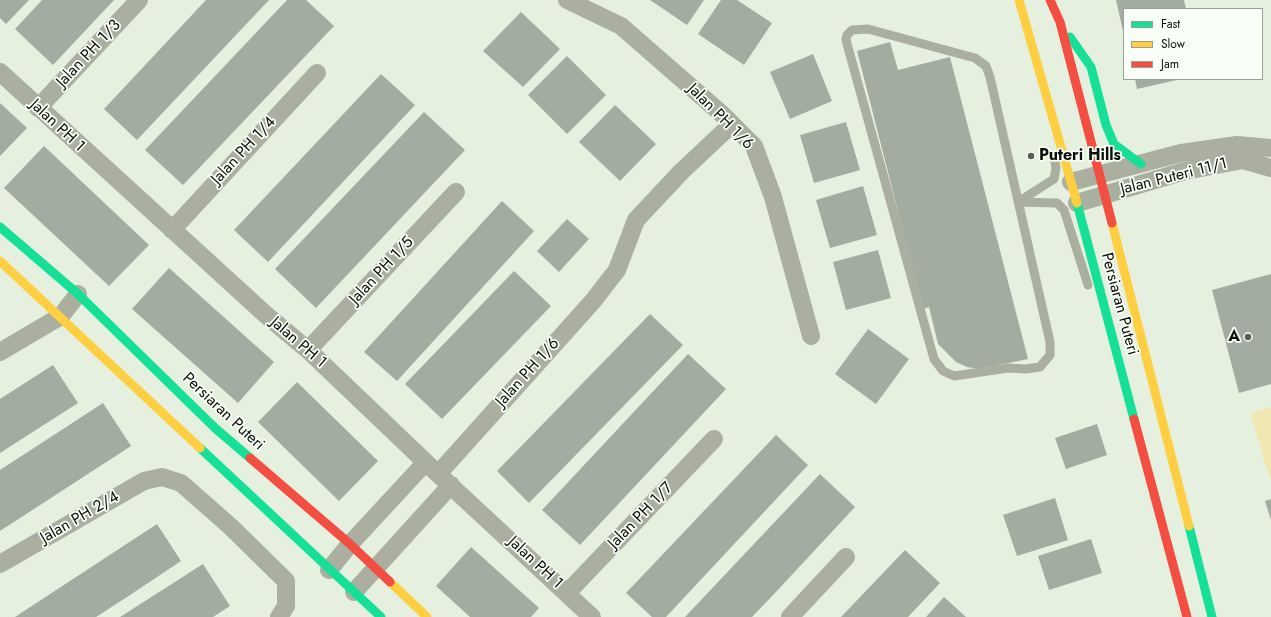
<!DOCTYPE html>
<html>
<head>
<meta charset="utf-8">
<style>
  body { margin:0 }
  #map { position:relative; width:1271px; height:617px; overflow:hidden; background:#e6f0df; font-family:Jost,sans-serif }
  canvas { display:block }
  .legend { position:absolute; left:1123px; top:8px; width:140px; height:72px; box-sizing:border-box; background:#fafef8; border:1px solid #9a9f98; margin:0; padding:5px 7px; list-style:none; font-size:12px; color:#0a1007 }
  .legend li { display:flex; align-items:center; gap:8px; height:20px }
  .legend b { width:20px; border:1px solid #9a9f98 }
</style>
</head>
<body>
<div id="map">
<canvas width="1271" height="617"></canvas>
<ul class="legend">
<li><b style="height:5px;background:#16e098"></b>Fast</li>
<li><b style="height:5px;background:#ffcf43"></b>Slow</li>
<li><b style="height:5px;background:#f24e42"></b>Jam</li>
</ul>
</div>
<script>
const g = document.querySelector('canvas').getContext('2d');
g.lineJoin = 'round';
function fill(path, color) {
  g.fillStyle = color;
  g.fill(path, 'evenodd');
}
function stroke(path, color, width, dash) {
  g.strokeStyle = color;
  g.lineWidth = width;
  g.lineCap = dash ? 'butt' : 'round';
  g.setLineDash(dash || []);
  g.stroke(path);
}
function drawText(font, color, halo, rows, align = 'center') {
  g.font = font + ' Jost,sans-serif';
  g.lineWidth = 3.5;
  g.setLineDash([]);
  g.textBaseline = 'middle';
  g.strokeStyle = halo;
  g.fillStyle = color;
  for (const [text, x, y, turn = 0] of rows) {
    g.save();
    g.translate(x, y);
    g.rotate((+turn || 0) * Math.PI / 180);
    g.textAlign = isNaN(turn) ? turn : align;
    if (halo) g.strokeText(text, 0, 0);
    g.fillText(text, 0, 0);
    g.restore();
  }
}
fill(new Path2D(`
  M 1271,407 L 1271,479 L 1270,479 L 1250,413 Z`), '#f0e7b2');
fill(new Path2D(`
  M 0,0 L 29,0 L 6,24 L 0,18 Z
  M 42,0 L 114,0 L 53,65 L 15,29 Z
  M 206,0 L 269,0 L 137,140 L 104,109 Z
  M 287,0 L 306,0 L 334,26 L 183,185 L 145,150 Z
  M 650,0 L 704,0 L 687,25 Z
  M 721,0 L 737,0 L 772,23 L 744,65 L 698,34 Z
  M 1116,0 L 1184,0 L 1186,9 L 1124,9 L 1123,31 Z
  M 521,12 L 560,49 L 523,87 L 483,51 Z
  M 890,42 L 898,70 L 950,57 L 1028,359 L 979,369 L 967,367 L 956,362 L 938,344 L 929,307 L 923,309 L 857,51 Z
  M 813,54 L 832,101 L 790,119 L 770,72 Z
  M 567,56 L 606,95 L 567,134 L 528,95 Z
  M 381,74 L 415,105 L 268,262 L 234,230 Z
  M 1135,79 L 1177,79 L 1177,80 L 1137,89 Z
  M 0,103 L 27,128 L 0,156 Z
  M 615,105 L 656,144 L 620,181 L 579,142 Z
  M 424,112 L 465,150 L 316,308 L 275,269 Z
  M 846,122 L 860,170 L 814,183 L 800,135 Z
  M 44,146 L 149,245 L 109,286 L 4,188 Z
  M 863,186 L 877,235 L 830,248 L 816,200 Z
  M 502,201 L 534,231 L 397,381 L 364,352 Z
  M 567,219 L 589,239 L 559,272 L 537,251 Z
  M 878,250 L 891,298 L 846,310 L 833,262 Z
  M 169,268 L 274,362 L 238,403 L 132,309 Z
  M 514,271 L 551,306 L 442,419 L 405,384 Z
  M 1271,274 L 1271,384 L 1239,393 L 1212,290 Z
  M 650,314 L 683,345 L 529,503 L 497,471 Z
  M 868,329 L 909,359 L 876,404 L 835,374 Z
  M 688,354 L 726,389 L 580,545 L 542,510 Z
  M 53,365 L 78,403 L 0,453 L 0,399 Z
  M 297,382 L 378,461 L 339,501 L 258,422 Z
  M 103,403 L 131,446 L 0,531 L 0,470 Z
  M 1097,424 L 1107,455 L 1066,469 L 1055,438 Z
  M 776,435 L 808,465 L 666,617 L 652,617 L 626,593 Z
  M 820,474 L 855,507 L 775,593 L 752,617 L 685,617 Z
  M 1055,498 L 1068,540 L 1017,556 L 1003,515 Z
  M 1271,499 L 1271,520 L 1265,501 Z
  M 157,524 L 181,561 L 127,597 L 96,617 L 15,617 Z
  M 1091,539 L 1102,573 L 1049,590 L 1038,556 Z
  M 471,547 L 539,608 L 531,617 L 470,617 L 436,586 Z
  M 905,550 L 940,583 L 908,617 L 841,617 Z
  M 203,564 L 230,606 L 213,617 L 120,617 Z
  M 944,597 L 966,617 L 926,617 Z`), '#a2aca0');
stroke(new Path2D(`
  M 868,29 L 975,58 L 986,66 L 990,77 L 1050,342 L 1050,355 L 1040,367 L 1026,369 L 1008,368 L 954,376 L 943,371 L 934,359 L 846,40 L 847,35 L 852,30 Z
  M 1054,156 L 1056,168 L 1054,179 L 1018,202 L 1057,203 L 1064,210 L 1088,285`), '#aaafa0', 9);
stroke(new Path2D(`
  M 567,0 L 621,26 L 723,115 L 754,146 L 773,197 L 811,336
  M 0,72 L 265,314 L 308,350 L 438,474 L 592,617
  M 38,108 L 139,0
  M 1071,182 L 1181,153 L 1237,145 L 1271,148
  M 1077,203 L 1185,171 L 1243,160 L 1271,168
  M 172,230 L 317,73
  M 308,350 L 456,192
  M 0,352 L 61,316 L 78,294
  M 438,474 L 593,301 L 617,270 L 636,220 L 681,172 L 732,124
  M 0,564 L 144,481 L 162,477 L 181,483 L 231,527 L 286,581 L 286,606 L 279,617
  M 329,570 L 350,544 L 425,463
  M 354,592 L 451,485
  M 567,593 L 714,439
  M 790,617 L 846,557`), '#aaafa0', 18);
stroke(new Path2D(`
  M 1070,37 L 1091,67 L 1106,125 L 1114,144 L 1141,164
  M 1077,203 L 1134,419
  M 0,227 L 78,294 L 215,428 L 250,458
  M 200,448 L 381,617
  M 1189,526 L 1212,617`), '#16e098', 9);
stroke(new Path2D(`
  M 1019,0 L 1077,203
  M 1112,223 L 1189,526
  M 0,261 L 200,448
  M 390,582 L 427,617`), '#ffcf43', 9);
stroke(new Path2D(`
  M 1050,0 L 1060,22 L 1112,223
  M 1134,419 L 1187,617
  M 250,458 L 350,544 L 390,582`), '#f24e42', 9);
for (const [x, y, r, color] of [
  [1031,156,4,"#575e53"],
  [1248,337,4,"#575e53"]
]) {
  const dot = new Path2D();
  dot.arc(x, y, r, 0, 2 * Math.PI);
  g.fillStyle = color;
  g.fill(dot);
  stroke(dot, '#fafef8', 1.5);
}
drawText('16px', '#0a1007', '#fafef8', [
  ["Jalan PH 1/3",89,54,-47],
  ["Jalan PH 1/6",720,117,45],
  ["Jalan PH 1",57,126,43],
  ["Jalan PH 1/4",244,151,-47],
  ["Jalan Puteri 11/1",1174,177,-14],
  ["Jalan PH 1/5",382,271,-47],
  ["Persiaran Puteri",1119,304,75],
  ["Jalan PH 1",298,343,41],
  ["Jalan PH 1/6",528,373,-48],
  ["Persiaran Puteri",223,412,43],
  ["Jalan PH 1/7",641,516,-46],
  ["Jalan PH 2/4",80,518,-30],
  ["Jalan PH 1",535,563,43]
]);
drawText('bold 16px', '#0a1007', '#fafef8', [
  ["Puteri Hills",1039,156],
  ["A",1240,337,"right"]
], 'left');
</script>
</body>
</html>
